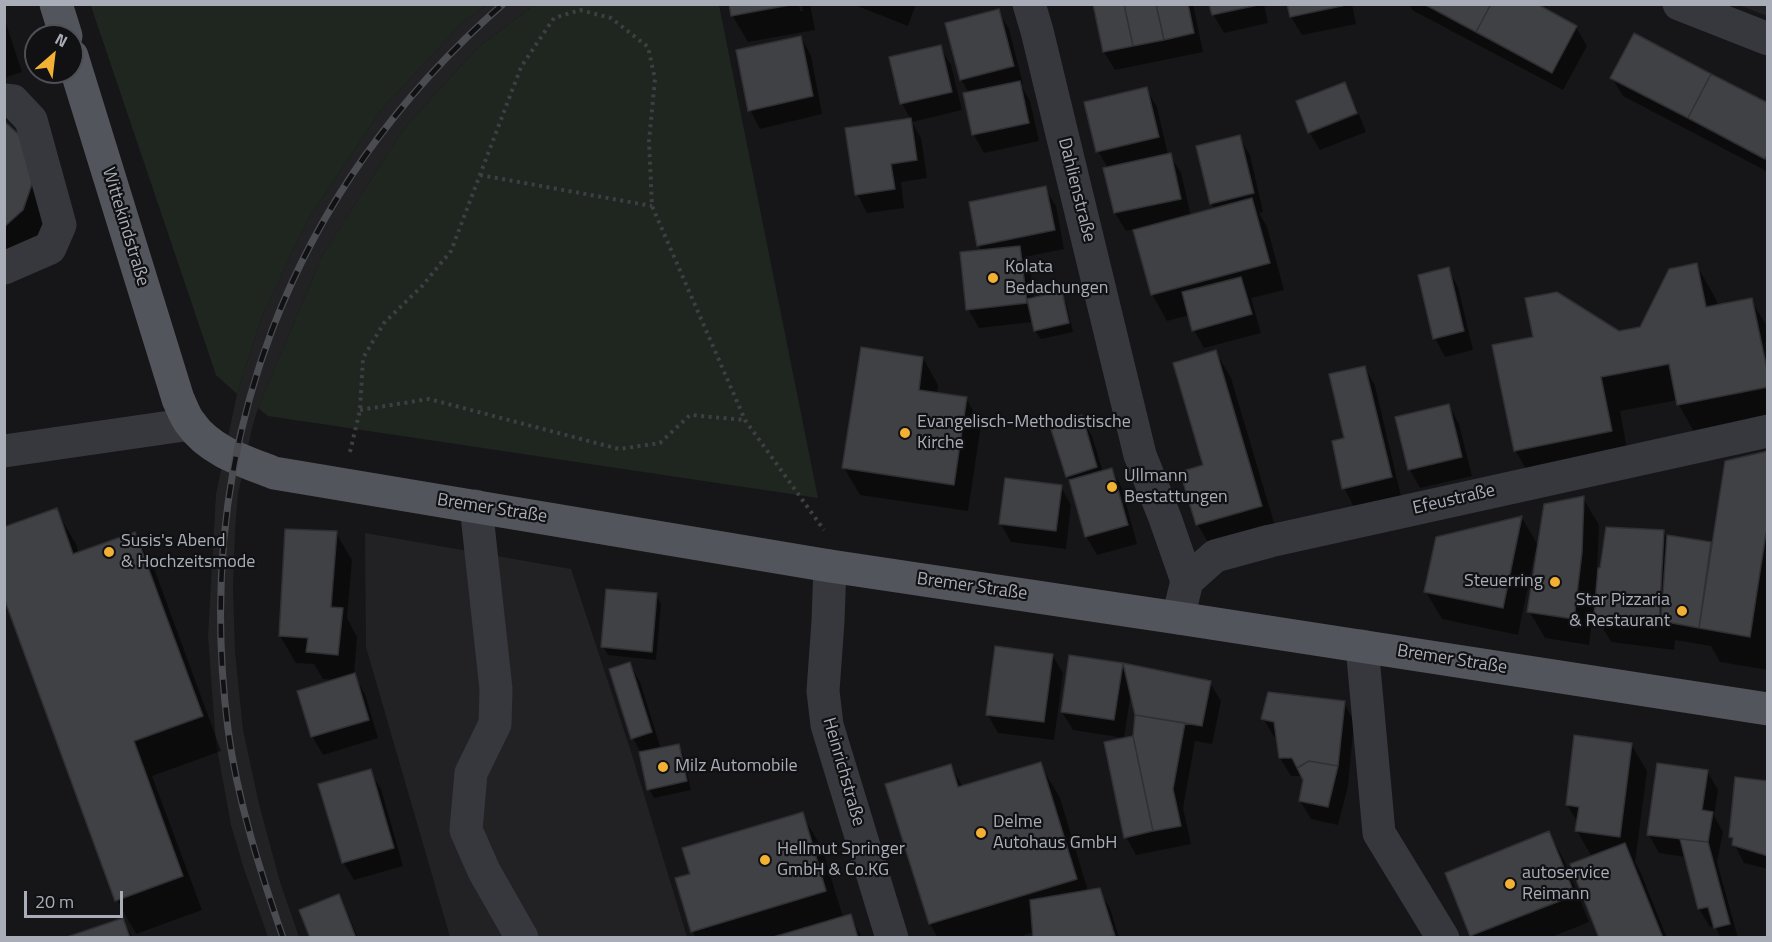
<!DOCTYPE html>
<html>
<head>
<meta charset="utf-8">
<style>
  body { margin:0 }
  #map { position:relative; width:1772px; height:942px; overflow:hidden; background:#161618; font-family:"Titillium Web",sans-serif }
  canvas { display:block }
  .frame { position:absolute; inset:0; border:6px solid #a8adb8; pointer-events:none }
  .north { position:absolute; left:24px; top:24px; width:60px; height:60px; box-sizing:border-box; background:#111113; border:2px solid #4d4f55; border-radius:50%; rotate:28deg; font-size:16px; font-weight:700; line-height:24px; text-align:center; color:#a8adb8 }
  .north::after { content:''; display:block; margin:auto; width:21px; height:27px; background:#f2b134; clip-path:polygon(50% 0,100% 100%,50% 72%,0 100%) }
  .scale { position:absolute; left:24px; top:891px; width:99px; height:27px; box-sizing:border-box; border:3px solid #a8adb8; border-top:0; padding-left:8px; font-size:18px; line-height:21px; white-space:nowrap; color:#a8adb8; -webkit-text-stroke:4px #111113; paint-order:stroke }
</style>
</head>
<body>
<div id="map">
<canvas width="1772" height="942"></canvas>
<div class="frame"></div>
<div class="north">N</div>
<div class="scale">20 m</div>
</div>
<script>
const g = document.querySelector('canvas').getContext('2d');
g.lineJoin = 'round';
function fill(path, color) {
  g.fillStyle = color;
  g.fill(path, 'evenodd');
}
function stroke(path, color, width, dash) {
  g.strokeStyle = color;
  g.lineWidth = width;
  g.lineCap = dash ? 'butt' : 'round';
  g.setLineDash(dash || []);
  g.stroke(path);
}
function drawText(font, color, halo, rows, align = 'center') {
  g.font = font + ' "Titillium Web",sans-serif';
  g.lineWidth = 4.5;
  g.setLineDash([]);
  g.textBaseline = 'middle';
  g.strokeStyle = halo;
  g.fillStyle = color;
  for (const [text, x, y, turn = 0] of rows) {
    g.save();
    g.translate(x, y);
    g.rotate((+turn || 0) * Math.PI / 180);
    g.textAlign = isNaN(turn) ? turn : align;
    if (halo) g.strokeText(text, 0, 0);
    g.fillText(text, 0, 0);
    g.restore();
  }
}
fill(new Path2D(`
  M 486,5 L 534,5 L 478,47 L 405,127 L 323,254 L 258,408 L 252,428 L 238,494 L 235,530 L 233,588 L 235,652 L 243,730 L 259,804 L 280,882 L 299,937 L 268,937 L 243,866 L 231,825 L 216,743 L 208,636 L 216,494 L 237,394 L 262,316 L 307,221 L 381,110 L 462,23 Z
  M 1739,5 L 1767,5 L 1767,16 Z
  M 365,533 L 571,569 L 632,755 L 687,937 L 450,937 L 366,647 Z`), '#222225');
fill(new Path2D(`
  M 96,4 L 486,5 L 462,23 L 381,110 L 307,221 L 262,316 L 237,394 L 216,375 L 91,6 Z
  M 534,5 L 719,5 L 818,498 L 268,416 L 258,408 L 323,254 L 405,127 L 478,47 Z`), '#1e261f');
fill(new Path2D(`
  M 730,4 L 799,4 L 800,11 L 803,11 L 802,4 L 810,4 L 815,30 L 748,42 L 732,15 Z
  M 852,4 L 916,4 L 908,26 Z
  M 1193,4 L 1203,52 L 1115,70 L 1104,52 L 1094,5 Z
  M 1211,4 L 1264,4 L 1268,23 L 1224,33 L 1213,14 Z
  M 1289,4 L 1352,4 L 1356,24 L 1302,35 L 1291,17 Z
  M 1409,4 L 1534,4 L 1576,27 L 1587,46 L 1563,90 L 1412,10 Z
  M 998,11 L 1009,29 L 1023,84 L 1021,85 L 1030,101 L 1039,141 L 984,153 L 974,135 L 969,94 L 961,79 Z
  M 4,17 L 22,72 L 4,78 Z
  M 801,37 L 811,56 L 822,114 L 760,129 L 750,110 Z
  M 940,47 L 951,65 L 962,110 L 912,122 L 921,138 L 927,178 L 901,182 L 904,208 L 867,213 L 857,194 L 847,129 L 911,120 L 902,103 Z
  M 1612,78 L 1768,105 L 1768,172 L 1623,96 Z
  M 1344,84 L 1358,111 L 1310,130 Z
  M 1146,89 L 1157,107 L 1168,155 L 1170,155 L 1181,173 L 1191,216 L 1215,210 L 1211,203 L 1239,137 L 1250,155 L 1263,212 L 1259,213 L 1267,227 L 1284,290 L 1251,298 L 1261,333 L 1204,348 L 1194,330 L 1190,315 L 1167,321 L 1152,294 L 1135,229 L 1126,231 L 1115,213 L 1105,169 L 1108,168 L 1098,151 Z
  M 1359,114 L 1366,132 L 1320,150 L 1310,133 Z
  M 4,123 L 47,209 L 38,237 L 4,261 Z
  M 1045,188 L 1056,206 L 1064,249 L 1025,257 L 1030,266 L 1034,299 L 1061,293 L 1066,302 L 1073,332 L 1041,339 L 1035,331 L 1033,322 L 979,328 L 968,309 L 982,252 L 979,245 Z
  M 1696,264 L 1716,299 L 1718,306 L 1751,300 L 1768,328 L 1768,425 L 1698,439 L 1679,405 L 1678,400 L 1620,411 L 1630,465 L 1535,484 L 1515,450 L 1618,332 L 1641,329 Z
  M 1448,269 L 1458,287 L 1473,350 L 1445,357 L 1435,338 Z
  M 1216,352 L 1231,378 L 1277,533 L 1213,551 L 1198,525 L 1182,473 L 1205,467 Z
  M 923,358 L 938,385 L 937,394 L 966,398 L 981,425 L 968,511 L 860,495 L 844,468 Z
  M 1365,367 L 1375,386 L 1401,496 L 1354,507 L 1344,488 Z
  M 1449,406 L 1459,424 L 1472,476 L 1420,488 L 1410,470 L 1397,418 Z
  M 1081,417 L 1092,436 L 1103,472 L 1112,470 L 1122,488 L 1137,544 L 1097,555 L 1086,536 L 1072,484 L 1067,476 Z
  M 1768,452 L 1768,670 L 1720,662 L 1711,646 L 1675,640 L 1674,650 L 1611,642 L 1593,611 L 1589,645 L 1545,638 L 1529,611 L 1538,553 L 1535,552 L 1518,635 L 1442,619 L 1426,592 L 1522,518 L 1539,547 L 1583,498 L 1599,525 L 1597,570 L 1601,569 L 1663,531 L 1668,540 L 1710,543 L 1713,547 Z
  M 1061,487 L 1071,505 L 1066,549 L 1011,542 L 1001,524 Z
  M 56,510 L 76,544 L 79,554 L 134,534 L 154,568 L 221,751 L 152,776 L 202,910 L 136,934 L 117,900 Z
  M 336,533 L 352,560 L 347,618 L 357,637 L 354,676 L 365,694 L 378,738 L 323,755 L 312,736 L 338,680 L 323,679 L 314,664 L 296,663 L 280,636 Z
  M 656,595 L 661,604 L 656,660 L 608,655 L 603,646 Z
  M 1052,655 L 1063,673 L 1054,740 L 998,733 L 988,715 Z
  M 630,664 L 640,682 L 661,749 L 678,745 L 683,754 L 691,790 L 654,798 L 649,789 L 641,753 L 633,738 Z
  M 1122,664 L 1210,683 L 1221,701 L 1212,744 L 1195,741 L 1183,808 L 1191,844 L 1136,855 L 1126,837 L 1136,715 L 1131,692 L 1124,738 L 1073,730 L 1062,712 Z
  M 1344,703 L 1354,721 L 1348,786 L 1338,825 L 1311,819 L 1300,801 L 1304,780 L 1302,776 L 1291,776 L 1280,758 L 1278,738 L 1274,737 L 1263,718 Z
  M 1631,744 L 1647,771 L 1635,862 L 1640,871 L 1667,938 L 1600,938 L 1592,857 L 1577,831 L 1578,823 L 1567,805 Z
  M 1040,764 L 1060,798 L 1088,891 L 1099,890 L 1110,908 L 1119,938 L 1035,938 L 1034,932 L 1016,938 L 938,938 L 930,924 L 887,785 L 950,765 L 963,787 Z
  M 370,771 L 381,789 L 403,866 L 354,880 L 343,862 Z
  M 1707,771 L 1718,790 L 1714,816 L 1723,832 L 1717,862 L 1738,938 L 1721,938 L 1715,926 L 1710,927 L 1699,909 L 1686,857 L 1659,853 L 1649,835 Z
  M 1768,783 L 1768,869 L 1744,863 L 1730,836 Z
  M 802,814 L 822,848 L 843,917 L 850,915 L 862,938 L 696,938 L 692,931 L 691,875 Z
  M 1549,833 L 1564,860 L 1589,922 L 1549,938 L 1473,938 L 1447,873 Z
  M 338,896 L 348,914 L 358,938 L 311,938 Z
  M 123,920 L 133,938 L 69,938 Z`), '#0007');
const building = new Path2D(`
  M 729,4 L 795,4 L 731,16 Z
  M 1093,4 L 1124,4 L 1133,46 L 1103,52 Z
  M 1124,4 L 1156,4 L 1164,40 L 1133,46 Z
  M 1156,4 L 1188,4 L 1194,33 L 1164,40 Z
  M 1209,4 L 1258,4 L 1258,5 L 1212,15 Z
  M 1287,4 L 1346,4 L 1346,5 L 1290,17 Z
  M 1424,4 L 1491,4 L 1476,32 Z
  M 1491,4 L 1537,4 L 1577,26 L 1552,73 L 1476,32 Z
  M 999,9 L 1014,66 L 960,80 L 945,23 Z
  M 1634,33 L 1711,74 L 1688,118 L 1610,78 Z
  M 801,36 L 813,96 L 748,111 L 736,50 Z
  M 941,45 L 952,92 L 900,104 L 889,57 Z
  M 1711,74 L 1768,103 L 1768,154 L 1765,159 L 1688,118 Z
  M 1020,81 L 1029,123 L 972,135 L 963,93 Z
  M 1345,82 L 1357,113 L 1308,133 L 1296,101 Z
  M 1147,87 L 1159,137 L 1096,152 L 1084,102 Z
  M 911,118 L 917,160 L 891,164 L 895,189 L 855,195 L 845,128 Z
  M 4,121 L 28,143 L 33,181 L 23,210 L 4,227 Z
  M 1240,135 L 1254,193 L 1210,204 L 1196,146 Z
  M 1171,153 L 1181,199 L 1114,213 L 1103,168 Z
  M 1046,186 L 1055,230 L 977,246 L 969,202 Z
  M 1252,198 L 1270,263 L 1151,295 L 1133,230 Z
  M 1020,246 L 1027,303 L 966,310 L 960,252 Z
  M 1697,263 L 1706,307 L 1752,298 L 1768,374 L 1768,387 L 1677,405 L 1669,364 L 1601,377 L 1612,431 L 1514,451 L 1492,345 L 1533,337 L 1525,298 L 1557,292 L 1619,331 L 1640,327 L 1669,269 Z
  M 1449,267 L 1464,331 L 1433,339 L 1418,275 Z
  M 1241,277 L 1252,314 L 1192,331 L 1182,292 Z
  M 1062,291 L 1069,323 L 1034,331 L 1027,299 Z
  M 861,347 L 923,357 L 919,390 L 967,397 L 954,485 L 842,468 Z
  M 1216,350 L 1262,506 L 1196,525 L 1180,472 L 1203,465 L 1173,363 Z
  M 1365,366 L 1392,477 L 1342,489 L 1332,441 L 1344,438 L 1329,374 Z
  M 1449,404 L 1462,457 L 1408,470 L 1395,417 Z
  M 1082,415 L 1097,467 L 1066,477 L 1050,426 Z
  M 1768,451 L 1768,533 L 1766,533 L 1750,637 L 1699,628 L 1725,461 Z
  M 1112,468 L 1128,525 L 1085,537 L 1069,480 Z
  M 1005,478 L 1062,485 L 1056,531 L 999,524 Z
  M 1584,496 L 1582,552 L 1574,619 L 1527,612 L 1544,504 Z
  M 57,508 L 73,554 L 135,532 L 203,716 L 134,741 L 183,876 L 115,901 L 4,598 L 4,527 Z
  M 1522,516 L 1503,608 L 1424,592 L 1436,537 Z
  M 1606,527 L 1664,530 L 1659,624 L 1594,615 L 1598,568 L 1600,568 Z
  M 285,529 L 337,531 L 331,607 L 343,608 L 338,655 L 306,652 L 308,638 L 279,636 Z
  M 1667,535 L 1711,542 L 1699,628 L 1661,621 Z
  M 606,589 L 657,593 L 652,652 L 601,647 Z
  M 995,646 L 1053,654 L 1044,722 L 986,715 Z
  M 1069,655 L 1123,663 L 1114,720 L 1061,712 Z
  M 630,662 L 652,732 L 631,739 L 609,669 Z
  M 1123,663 L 1211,681 L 1202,726 L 1135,715 Z
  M 355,673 L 369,720 L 311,737 L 297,691 Z
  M 1268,692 L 1345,701 L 1338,766 L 1309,761 L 1297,768 L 1292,758 L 1279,758 L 1274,722 L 1261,719 Z
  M 1135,715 L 1185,723 L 1173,789 L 1181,826 L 1153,831 L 1133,736 Z
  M 1574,735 L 1632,743 L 1620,837 L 1575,831 L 1579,807 L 1566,805 Z
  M 1133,736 L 1153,831 L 1124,838 L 1104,742 Z
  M 679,744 L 687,781 L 647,790 L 639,752 Z
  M 1309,761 L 1338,766 L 1328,807 L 1299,801 L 1303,780 L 1297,768 Z
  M 1041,762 L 1077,879 L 929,924 L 885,784 L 951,764 L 958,787 Z
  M 1657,763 L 1708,770 L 1702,810 L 1713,812 L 1708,842 L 1647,835 Z
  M 371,769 L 394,848 L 342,863 L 318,784 Z
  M 1735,777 L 1768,781 L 1768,856 L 1732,845 L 1733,838 L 1729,837 Z
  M 803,812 L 826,891 L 691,932 L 675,878 L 690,874 L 682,848 Z
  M 1549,831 L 1575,895 L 1470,936 L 1445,873 Z
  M 1680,839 L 1708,842 L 1730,924 L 1714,928 L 1708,907 L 1698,909 Z
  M 1625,843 L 1663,938 L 1599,938 L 1570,864 Z
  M 1100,888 L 1115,936 L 1101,938 L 1033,938 L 1030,900 Z
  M 339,894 L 356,938 L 310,938 L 299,910 Z
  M 851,914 L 858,938 L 770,938 Z
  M 123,918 L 130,938 L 64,938 Z`);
fill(building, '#404145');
stroke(building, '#303034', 1.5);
stroke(new Path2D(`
  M 480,175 L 652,206
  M 360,410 L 429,399 L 619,449 L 660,443 L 690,415 L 745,420
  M 350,452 L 360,410 L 363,358 L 384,323 L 422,286 L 451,251 L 521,67 L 554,18 L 580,10 L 611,18 L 648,47 L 655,79 L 649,141 L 652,206 L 745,420 L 824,530`), '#3d3f44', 4, [3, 4.5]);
stroke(new Path2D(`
  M 1029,4 L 1037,31 L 1140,455 L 1165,518 L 1187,581
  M 1679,4 L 1768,39
  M 4,100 L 13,101 L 31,120 L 60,225 L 50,248 L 4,268
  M 4,451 L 191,424
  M 476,506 L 496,689 L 495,724 L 471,773 L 466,830 L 484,871 L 522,938
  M 830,566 L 828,621 L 823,691 L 827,725 L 892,938
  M 1178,618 L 1187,581 L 1215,556 L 1270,541 L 1768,431
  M 1362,646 L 1379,833 L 1443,938`), '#37383d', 33);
stroke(new Path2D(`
  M 56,4 L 66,36
  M 72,56 L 178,399 C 182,407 185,417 191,424 C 210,451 244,461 274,473 L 830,566 L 1178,618 L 1768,709`), '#53555c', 33);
const rail = new Path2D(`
  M 283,938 C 260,870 237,800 228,729 C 192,447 289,191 503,4`);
stroke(rail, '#4a4c52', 7);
stroke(rail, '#111113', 4.5, [14]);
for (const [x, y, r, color] of [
  [993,278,6,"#f2b134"],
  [905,433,6,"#f2b134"],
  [1112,487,6,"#f2b134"],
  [109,552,6,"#f2b134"],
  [1555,582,6,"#f2b134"],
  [1682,611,6,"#f2b134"],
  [663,767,6,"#f2b134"],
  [981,833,6,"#f2b134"],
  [765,860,6,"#f2b134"],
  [1510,884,6,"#f2b134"]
]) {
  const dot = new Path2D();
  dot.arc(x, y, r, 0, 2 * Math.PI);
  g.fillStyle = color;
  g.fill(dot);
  stroke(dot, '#111113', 2);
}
drawText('18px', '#a8adb8', '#111113', [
  ["Dahlienstraße",1076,190,76],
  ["Wittekindstraße",125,227,73],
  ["Efeustraße",1454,500,-13],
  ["Bremer Straße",492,509,9],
  ["Bremer Straße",972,587,8],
  ["Bremer Straße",1452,660,9],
  ["Heinrichstraße",843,772,74]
]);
drawText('18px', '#a8adb8', '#111113', [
  ["Kolata",1005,268],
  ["Bedachungen",1005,289],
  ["Evangelisch-Methodistische",917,423],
  ["Kirche",917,444],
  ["Ullmann",1124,477],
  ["Bestattungen",1124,498],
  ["Susis's Abend",121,542],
  ["& Hochzeitsmode",121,563],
  ["Steuerring",1543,582,"right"],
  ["Star Pizzaria",1670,601,"right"],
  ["& Restaurant",1670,622,"right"],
  ["Milz Automobile",675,767],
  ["Delme",993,823],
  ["Autohaus GmbH",993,844],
  ["Hellmut Springer",777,850],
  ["GmbH & Co.KG",777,871],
  ["autoservice",1522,874],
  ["Reimann",1522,895]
], 'left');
</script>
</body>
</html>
